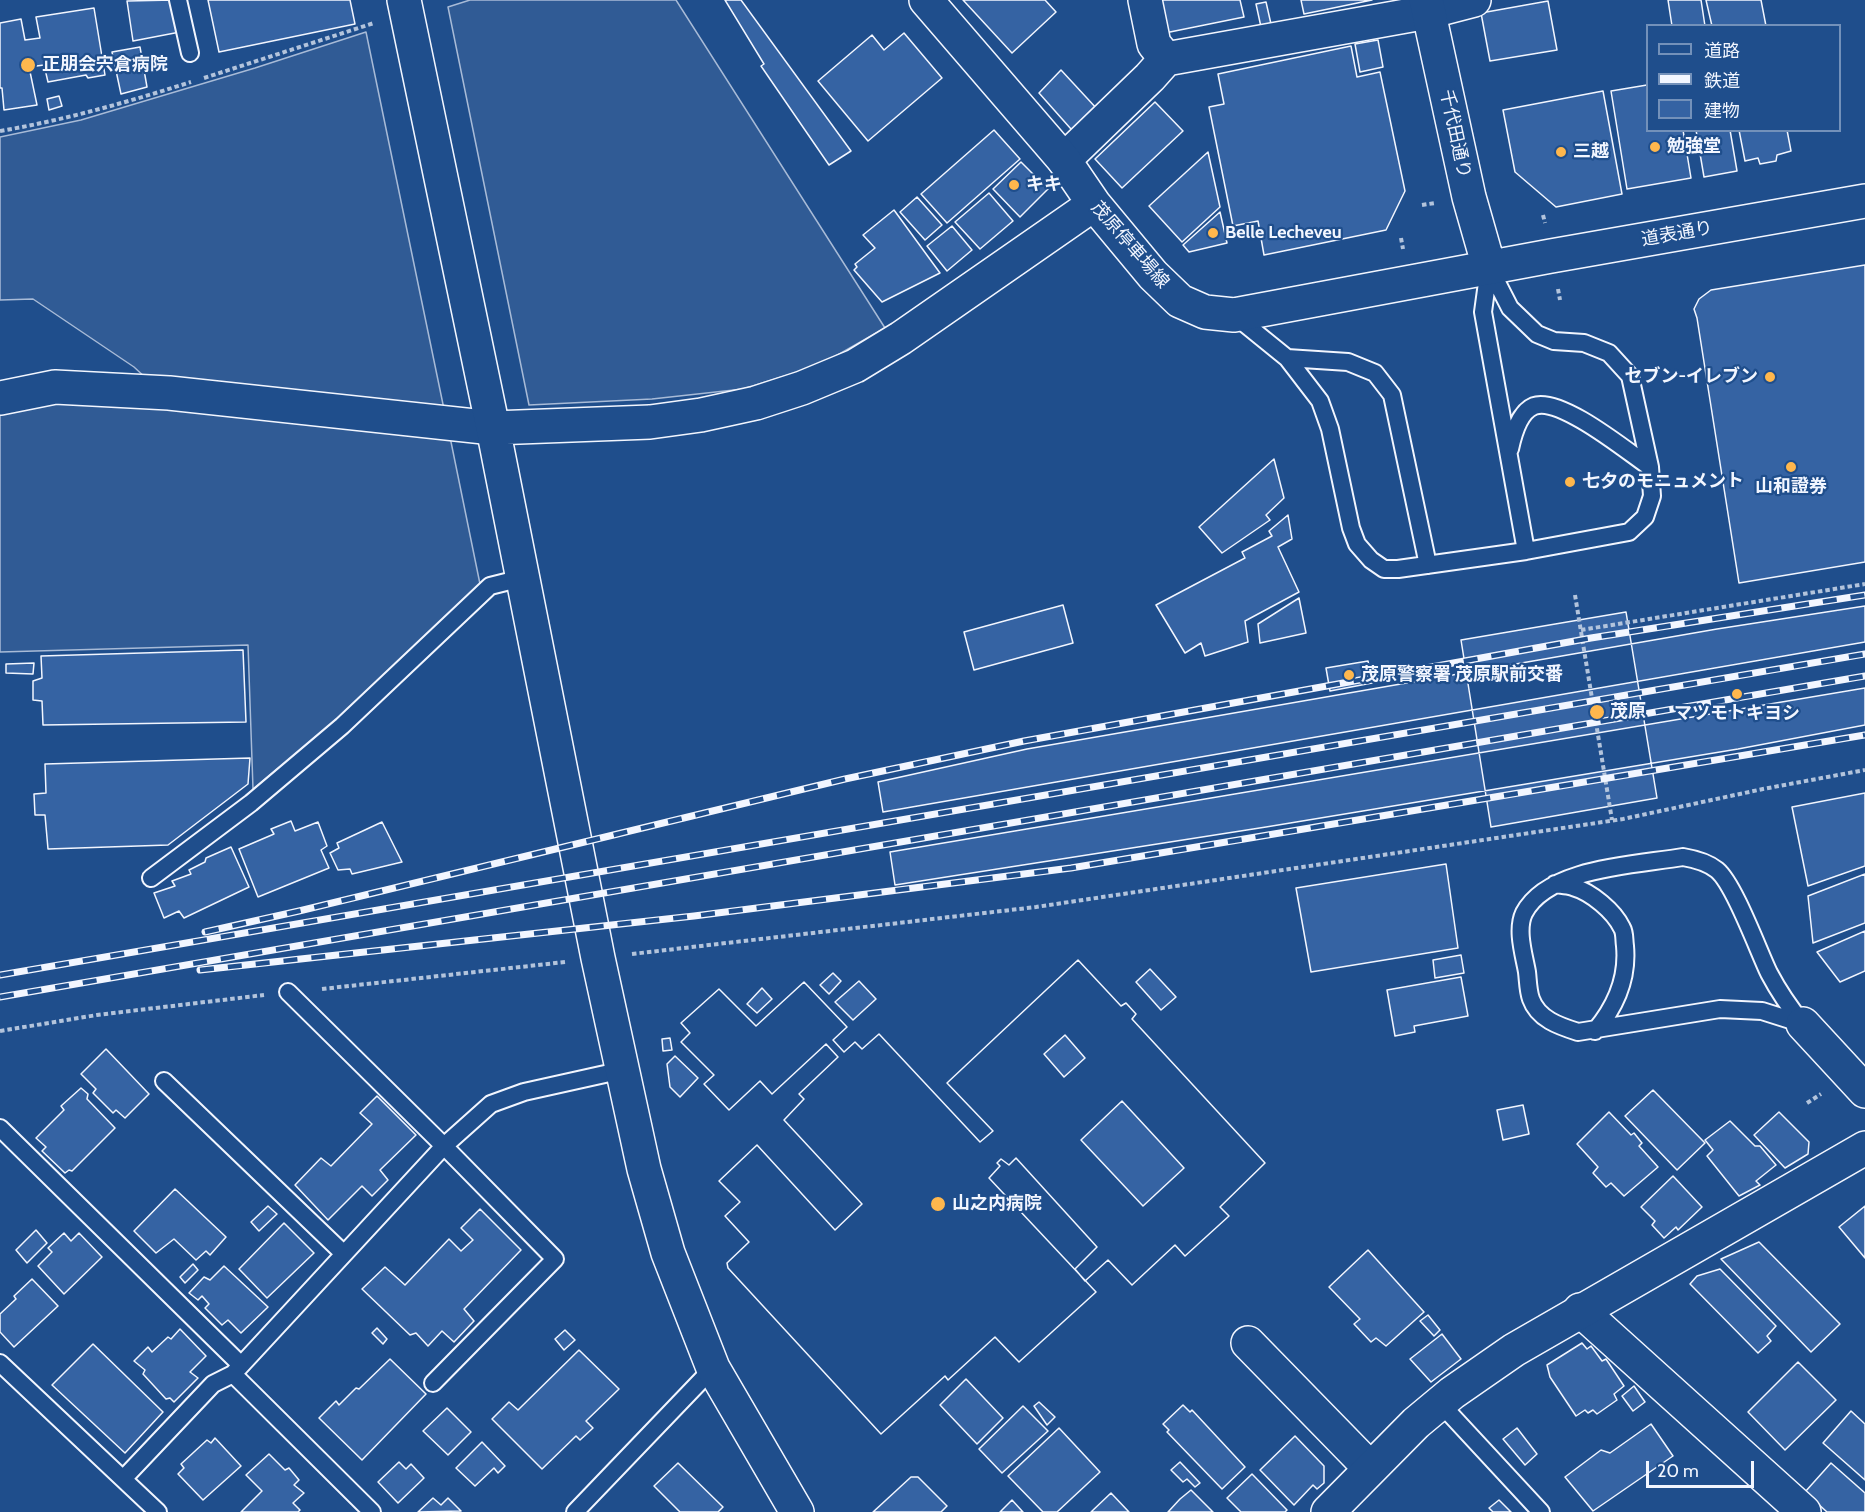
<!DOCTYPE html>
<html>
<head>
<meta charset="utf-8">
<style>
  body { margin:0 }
  #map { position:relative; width:1865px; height:1512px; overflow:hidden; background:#1f4e8c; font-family:Cabin,"Noto Sans JP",sans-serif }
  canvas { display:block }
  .legend { position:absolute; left:1646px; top:24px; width:195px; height:108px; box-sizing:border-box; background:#1f4e8c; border:2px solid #7391ba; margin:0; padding:8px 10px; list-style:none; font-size:18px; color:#f2f6ff }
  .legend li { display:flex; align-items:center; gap:12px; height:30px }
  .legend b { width:30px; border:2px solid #7391ba }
  .scale { position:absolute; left:1646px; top:1461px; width:108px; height:27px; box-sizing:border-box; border:3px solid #f2f6ff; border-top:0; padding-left:8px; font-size:18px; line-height:21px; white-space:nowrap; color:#f2f6ff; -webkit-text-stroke:4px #1f4e8c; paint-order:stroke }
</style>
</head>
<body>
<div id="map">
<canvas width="1865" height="1512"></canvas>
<ul class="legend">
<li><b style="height:8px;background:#1f4e8c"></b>道路</li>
<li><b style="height:8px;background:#f2f6ff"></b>鉄道</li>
<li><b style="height:16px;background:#3563a3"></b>建物</li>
</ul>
<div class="scale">20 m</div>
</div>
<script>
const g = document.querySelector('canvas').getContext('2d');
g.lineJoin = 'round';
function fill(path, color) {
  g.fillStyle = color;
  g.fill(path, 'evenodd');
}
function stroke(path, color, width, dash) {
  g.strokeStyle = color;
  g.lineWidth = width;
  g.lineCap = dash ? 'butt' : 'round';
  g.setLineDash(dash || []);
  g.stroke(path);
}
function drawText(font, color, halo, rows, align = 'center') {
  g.font = font + ' Cabin,"Noto Sans JP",sans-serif';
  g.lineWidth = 4.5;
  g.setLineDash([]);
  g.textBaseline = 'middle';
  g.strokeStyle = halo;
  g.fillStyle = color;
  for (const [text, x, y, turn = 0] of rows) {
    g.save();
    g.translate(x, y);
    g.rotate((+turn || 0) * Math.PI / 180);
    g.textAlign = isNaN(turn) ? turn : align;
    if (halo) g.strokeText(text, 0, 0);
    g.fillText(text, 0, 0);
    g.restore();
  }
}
const built = new Path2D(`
  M 470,0 L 676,0 L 885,328 L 820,365 L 743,389 L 652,399 L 529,405 L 448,7 Z
  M 366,32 L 445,414 L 148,380 L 134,367 L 33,299 L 0,300 L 0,137 L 81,120 L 255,68 Z
  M 57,398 L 450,437 L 480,584 L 341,717 L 253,789 L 248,645 L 0,652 L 0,407 Z`);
fill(built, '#305b95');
stroke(built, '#a8bbd7', 1.5);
const building = new Path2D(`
  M 174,0 L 180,32 L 133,41 L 127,1 Z
  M 208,0 L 350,0 L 355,24 L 219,52 Z
  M 725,0 L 741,0 L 851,151 L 829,165 L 761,66 L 764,64 Z
  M 963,0 L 1045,0 L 1056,12 L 1012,53 Z
  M 1158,0 L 1240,0 L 1244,17 L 1165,33 Z
  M 1301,0 L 1372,0 L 1304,14 Z
  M 1668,0 L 1701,0 L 1705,26 L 1672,26 Z
  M 1706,0 L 1761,0 L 1766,26 L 1712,26 Z
  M 1548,1 L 1557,50 L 1490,61 L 1481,13 Z
  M 1266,2 L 1271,24 L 1261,27 L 1256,4 Z
  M 94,8 L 105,75 L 88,78 L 86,75 L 48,82 L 44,65 L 29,67 L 37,105 L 4,110 L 2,88 L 0,88 L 0,23 L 21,19 L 25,40 L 40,38 L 36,17 Z
  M 904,33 L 942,78 L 868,141 L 818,81 L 872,35 L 884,50 Z
  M 1378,40 L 1383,67 L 1360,72 L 1355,44 Z
  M 1351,46 L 1357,77 L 1380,72 L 1405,191 L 1386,230 L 1264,255 L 1258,221 L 1233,226 L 1209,107 L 1224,104 L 1218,74 Z
  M 140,47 L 147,87 L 121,94 L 112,52 Z
  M 1061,70 L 1098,110 L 1080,127 L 1071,129 L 1039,93 Z
  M 1647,85 L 1648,130 L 1683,130 L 1691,178 L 1627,189 L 1611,91 Z
  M 1603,91 L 1622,194 L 1556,207 L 1515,172 L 1503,110 Z
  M 59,96 L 62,106 L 49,110 L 47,99 Z
  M 1155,102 L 1183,131 L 1122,188 L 1095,159 Z
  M 994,130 L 1020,159 L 947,223 L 921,194 Z
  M 1696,130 L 1730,130 L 1737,171 L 1704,177 Z
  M 1739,130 L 1787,130 L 1791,151 L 1777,155 L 1776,161 L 1760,164 L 1758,158 L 1745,161 Z
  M 1208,152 L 1220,207 L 1182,242 L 1149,206 Z
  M 1021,162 L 1048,189 L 1020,217 L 993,189 Z
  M 989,193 L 1013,221 L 980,249 L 955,222 Z
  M 917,197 L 942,225 L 925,240 L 900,212 Z
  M 894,210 L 940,273 L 882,302 L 854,270 L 857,267 L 855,264 L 875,248 L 863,235 Z
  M 1220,212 L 1227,243 L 1189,252 L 1183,245 Z
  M 952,226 L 972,250 L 947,271 L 927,246 Z
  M 1865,265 L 1865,562 L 1739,583 L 1697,318 L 1694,309 L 1699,299 L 1711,290 Z
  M 1274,459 L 1284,498 L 1266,515 L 1270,520 L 1222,553 L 1199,527 Z
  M 1288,515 L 1292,539 L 1278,547 L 1299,592 L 1245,621 L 1248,642 L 1205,656 L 1201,643 L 1185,653 L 1156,605 L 1245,558 L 1242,552 L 1272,536 L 1269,531 Z
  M 1299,598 L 1306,633 L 1260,643 L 1258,624 Z
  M 1063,605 L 1073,643 L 974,670 L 964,632 Z
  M 1865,606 L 1865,642 L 883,812 L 878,782 L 1027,749 L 1717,629 Z
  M 1626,612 L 1657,798 L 1491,827 L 1461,640 Z
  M 243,650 L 246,722 L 43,725 L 42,701 L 33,700 L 33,681 L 42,678 L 41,656 Z
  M 1368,661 L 1372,683 L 1330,691 L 1326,668 Z
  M 34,663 L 33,674 L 6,673 L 6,664 Z
  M 1865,688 L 1865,725 L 1738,749 L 1266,827 L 895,885 L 890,852 Z
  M 250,758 L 248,784 L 168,845 L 48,849 L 45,815 L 35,815 L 34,794 L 46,793 L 45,764 Z
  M 1865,793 L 1865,866 L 1808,886 L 1792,807 Z
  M 291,821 L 295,831 L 318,822 L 327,846 L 321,850 L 329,868 L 258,897 L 239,849 L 274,834 L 271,829 Z
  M 382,822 L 402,862 L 352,874 L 350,869 L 338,870 L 330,853 L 339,848 L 337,843 Z
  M 231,847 L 249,887 L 184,918 L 179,911 L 164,918 L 154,893 L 175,886 L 172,881 L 191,874 L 189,870 L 205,862 L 206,858 Z
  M 1446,864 L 1458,948 L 1311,972 L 1296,888 Z
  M 1865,874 L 1865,923 L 1813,943 L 1808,896 Z
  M 1865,931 L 1865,971 L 1840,982 L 1817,952 Z
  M 1461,955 L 1464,973 L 1435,978 L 1433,960 Z
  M 1078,960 L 1121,1006 L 1126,1003 L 1136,1014 L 1132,1019 L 1265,1163 L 1220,1207 L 1229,1216 L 1185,1256 L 1175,1245 L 1132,1285 L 1108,1260 L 1085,1281 L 1075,1269 L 1097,1247 L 1016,1158 L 1009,1165 L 1001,1159 L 997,1163 L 1000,1166 L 989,1178 L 1096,1292 L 1019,1362 L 995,1337 L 948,1380 L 945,1376 L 881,1434 L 728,1268 L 727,1263 L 749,1242 L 725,1216 L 740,1202 L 719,1181 L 757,1145 L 835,1230 L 862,1204 L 784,1120 L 804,1099 L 799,1094 L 838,1057 L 826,1044 L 772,1094 L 760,1081 L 729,1110 L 704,1084 L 714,1075 L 681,1042 L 690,1033 L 681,1023 L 719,989 L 756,1026 L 804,982 L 847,1027 L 833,1040 L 844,1052 L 855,1042 L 862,1049 L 879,1034 L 980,1142 L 993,1131 L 947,1083 ZM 1065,1035 L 1085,1058 L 1064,1077 L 1044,1054 ZM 1122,1101 L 1184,1168 L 1143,1206 L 1081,1140 Z
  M 1078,960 L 1121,1006 L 1126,1003 L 1136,1014 L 1132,1019 L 1265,1163 L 1220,1207 L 1229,1216 L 1185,1256 L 1175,1245 L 1132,1285 L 1108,1260 L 1085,1281 L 1075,1269 L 1097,1247 L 1016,1158 L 1009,1165 L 1001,1159 L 997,1163 L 1000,1166 L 989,1178 L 1096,1292 L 1019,1362 L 995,1337 L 948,1380 L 945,1376 L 881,1434 L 728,1268 L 727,1263 L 749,1242 L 725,1216 L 740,1202 L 719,1181 L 757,1145 L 835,1230 L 862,1204 L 784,1120 L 804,1099 L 799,1094 L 838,1057 L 826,1044 L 772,1094 L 760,1081 L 729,1110 L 704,1084 L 714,1075 L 681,1042 L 690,1033 L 681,1023 L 719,989 L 756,1026 L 804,982 L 847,1027 L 833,1040 L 844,1052 L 855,1042 L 862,1049 L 879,1034 L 980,1142 L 993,1131 L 947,1083 Z
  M 1150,969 L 1176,997 L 1161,1010 L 1136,982 Z
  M 833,973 L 841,981 L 829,994 L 820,985 Z
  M 1461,977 L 1468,1016 L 1414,1026 L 1415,1032 L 1395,1036 L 1387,990 Z
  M 859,981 L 876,999 L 853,1020 L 835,1002 Z
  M 762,988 L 772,999 L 757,1013 L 747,1004 Z
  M 670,1038 L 672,1050 L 663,1051 L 662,1039 Z
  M 106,1049 L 149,1094 L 125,1118 L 116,1110 L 113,1113 L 93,1093 L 96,1089 L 81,1074 Z
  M 675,1056 L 698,1078 L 680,1097 L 670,1087 L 667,1064 Z
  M 81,1088 L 88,1094 L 87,1099 L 115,1128 L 72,1171 L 69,1170 L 65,1173 L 42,1151 L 46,1147 L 36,1138 L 64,1110 L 61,1106 Z
  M 1653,1090 L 1705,1143 L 1677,1170 L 1625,1116 Z
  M 377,1096 L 416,1135 L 380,1170 L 388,1180 L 372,1196 L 362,1186 L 328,1220 L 295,1185 L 321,1158 L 331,1166 L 372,1124 L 360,1113 Z
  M 1523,1105 L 1529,1134 L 1503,1140 L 1497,1110 Z
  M 1609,1112 L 1631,1135 L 1634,1133 L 1642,1143 L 1639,1146 L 1658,1167 L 1624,1196 L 1611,1183 L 1606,1187 L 1593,1173 L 1598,1167 L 1577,1144 Z
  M 1779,1112 L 1809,1142 L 1808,1154 L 1785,1168 L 1754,1135 Z
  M 1730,1121 L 1755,1146 L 1760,1146 L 1776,1165 L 1756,1181 L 1760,1185 L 1739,1196 L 1707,1156 L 1713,1150 L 1705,1140 Z
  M 1673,1176 L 1702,1207 L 1678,1230 L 1676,1227 L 1664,1238 L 1652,1225 L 1655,1221 L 1641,1207 Z
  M 175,1189 L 226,1237 L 210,1255 L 206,1251 L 196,1260 L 174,1239 L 156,1253 L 134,1231 Z
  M 268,1206 L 277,1214 L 259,1231 L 251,1222 Z
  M 1865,1206 L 1865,1258 L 1839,1227 Z
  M 480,1209 L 521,1250 L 464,1309 L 474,1321 L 454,1342 L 442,1331 L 428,1346 L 416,1333 L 410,1335 L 362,1289 L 385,1267 L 405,1285 L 449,1239 L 461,1251 L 473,1240 L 461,1228 Z
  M 284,1223 L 314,1253 L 267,1298 L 239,1269 Z
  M 36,1230 L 47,1243 L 27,1263 L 16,1250 Z
  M 64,1233 L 71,1241 L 79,1233 L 102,1257 L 64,1294 L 38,1266 L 52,1252 L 48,1248 Z
  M 1759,1242 L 1840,1324 L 1811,1352 L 1721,1259 Z
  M 1368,1250 L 1424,1312 L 1386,1346 L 1376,1338 L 1371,1342 L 1354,1324 L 1360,1319 L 1329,1287 Z
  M 193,1264 L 198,1270 L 185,1283 L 180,1277 Z
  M 224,1266 L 268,1307 L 241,1333 L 228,1320 L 222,1325 L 205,1308 L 209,1304 L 202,1296 L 198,1300 L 189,1293 L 204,1277 L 210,1280 Z
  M 1720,1269 L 1776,1326 L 1767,1336 L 1771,1341 L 1758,1353 L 1690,1284 L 1697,1276 Z
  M 32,1279 L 58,1306 L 14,1347 L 0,1332 L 0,1314 L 16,1299 L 14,1296 Z
  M 1428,1315 L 1440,1330 L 1434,1336 L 1420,1321 Z
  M 377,1328 L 387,1339 L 383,1344 L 372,1333 Z
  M 180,1329 L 206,1356 L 190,1372 L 198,1378 L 174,1402 L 170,1398 L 166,1399 L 143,1374 L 145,1370 L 134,1361 L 148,1347 L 152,1352 L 168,1337 L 171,1339 Z
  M 565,1330 L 575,1340 L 564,1350 L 555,1339 Z
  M 1442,1334 L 1461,1359 L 1431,1382 L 1410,1359 Z
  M 1582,1343 L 1587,1349 L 1591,1346 L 1602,1361 L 1606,1359 L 1624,1386 L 1614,1394 L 1617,1400 L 1597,1414 L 1593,1410 L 1588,1413 L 1585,1410 L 1576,1416 L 1550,1377 L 1547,1365 Z
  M 93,1344 L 163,1412 L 125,1453 L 52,1385 Z
  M 579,1350 L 619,1389 L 586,1421 L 593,1428 L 580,1440 L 576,1436 L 542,1469 L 492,1419 L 509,1402 L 518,1410 Z
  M 390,1359 L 426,1394 L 362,1460 L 319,1418 L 336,1401 L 339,1405 L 356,1388 L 359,1389 Z
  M 1798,1362 L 1836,1400 L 1785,1450 L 1748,1412 Z
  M 966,1379 L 1003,1418 L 977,1444 L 940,1405 Z
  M 1634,1386 L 1645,1402 L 1633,1411 L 1622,1396 Z
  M 1039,1402 L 1055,1417 L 1047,1425 L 1034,1406 Z
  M 1183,1405 L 1190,1412 L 1192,1410 L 1245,1467 L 1222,1489 L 1167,1432 L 1169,1430 L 1163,1424 Z
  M 1023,1406 L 1048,1431 L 1002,1473 L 979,1449 Z
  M 447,1408 L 471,1432 L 448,1455 L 423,1431 Z
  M 1851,1411 L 1865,1424 L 1865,1480 L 1823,1443 Z
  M 1651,1424 L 1673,1456 L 1593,1511 L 1565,1477 L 1601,1450 L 1610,1453 Z
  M 1059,1428 L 1100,1472 L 1057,1512 L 1043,1512 L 1008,1476 Z
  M 1517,1428 L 1537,1454 L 1525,1465 L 1503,1439 Z
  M 1295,1436 L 1324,1466 L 1324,1483 L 1317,1489 L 1313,1485 L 1294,1505 L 1260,1470 Z
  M 215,1438 L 241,1466 L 203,1500 L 178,1474 L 184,1468 L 181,1464 L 207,1440 L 211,1443 Z
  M 482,1442 L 505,1466 L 498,1473 L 494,1468 L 475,1486 L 456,1468 Z
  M 269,1454 L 285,1470 L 289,1468 L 299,1480 L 294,1485 L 304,1493 L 293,1503 L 300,1510 L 298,1512 L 241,1512 L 262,1491 L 246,1475 Z
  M 399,1462 L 406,1469 L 411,1464 L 424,1478 L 398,1503 L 378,1482 Z
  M 1180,1462 L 1200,1483 L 1195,1487 L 1187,1479 L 1183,1482 L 1171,1470 Z
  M 678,1463 L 723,1507 L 718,1512 L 680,1512 L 654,1486 Z
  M 1831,1463 L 1865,1493 L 1865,1512 L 1827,1512 L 1805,1492 Z
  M 1252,1474 L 1287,1510 L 1285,1512 L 1241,1512 L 1227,1498 Z
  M 911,1477 L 918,1477 L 947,1506 L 941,1512 L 873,1512 Z
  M 1191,1490 L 1213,1512 L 1168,1512 L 1180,1499 Z
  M 1111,1493 L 1129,1512 L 1091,1512 Z
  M 433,1498 L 441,1505 L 448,1498 L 461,1511 L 418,1512 Z
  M 1012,1500 L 1023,1512 L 1000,1512 Z
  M 1499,1500 L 1511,1512 L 1493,1512 L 1489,1508 Z`);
fill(building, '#3563a3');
stroke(building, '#f2f6ff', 1.5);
const lane = new Path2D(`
  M 178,0 L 190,53
  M 1489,268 L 1483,312 L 1526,551
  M 1234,315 L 1287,358 L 1320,401 L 1330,429 L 1351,528 L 1357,544 L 1371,560 L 1384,569 L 1398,569 L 1526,551 L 1629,532 L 1645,517 L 1652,496 L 1650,467 L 1630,376 L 1609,353 L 1584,343 L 1554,341 L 1537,334 L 1510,308 L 1489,267
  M 1287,358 L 1348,362 L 1375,373 L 1392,395 L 1428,565
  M 1510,449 C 1513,435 1519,412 1534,406 C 1560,396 1628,452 1650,467
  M 1683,857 C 1695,859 1707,862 1717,870 C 1734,884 1758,950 1769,973 C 1779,992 1790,1008 1803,1024 L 1762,1011 L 1720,1009 L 1578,1032 C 1559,1026 1538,1019 1531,999 C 1528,991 1528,980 1527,972 C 1524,955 1516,930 1524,913 C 1548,867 1637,865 1683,857 Z
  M 151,878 L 251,803 L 342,726 L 490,586 L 522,578
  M 1555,884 C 1561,885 1567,885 1573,887 C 1591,892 1614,911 1622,928 C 1625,933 1624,940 1625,946 C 1628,978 1616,1006 1595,1031
  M 288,992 L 444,1146 L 555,1259 L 433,1383
  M 164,1081 L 343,1253
  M 0,1128 L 241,1365
  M 0,1363 L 158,1512
  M 233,1374 L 372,1512
  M 1440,1403 L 1541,1512
  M 123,1479 L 213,1384 L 233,1374 L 444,1146 L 491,1104 L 524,1092 L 623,1070
  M 575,1512 L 713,1368`);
const street = new Path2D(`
  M 1145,0 L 1154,44 L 1166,59
  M 1064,160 L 1150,77 L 1166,59 L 1428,12 L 1474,0
  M 0,398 L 55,387 L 169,393 L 493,428
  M 1580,1310 L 1804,1512
  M 1248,1343 L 1370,1468`);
const secondary = new Path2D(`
  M 404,0 L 493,428 L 598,958 L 644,1169 L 668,1253 L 713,1368 L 797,1512
  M 926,0 L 1064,160 L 1094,204 L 1153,275 L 1180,301 L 1205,312 L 1234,315 L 1551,256 L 1865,201
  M 1426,0 L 1469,197 L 1489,267
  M 493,428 L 650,422 L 701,415 L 756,403 L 802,388 L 855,366 L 901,338 L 1094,204
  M 1803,1024 L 1865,1091
  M 1328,1512 L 1416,1423 L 1452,1393 L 1514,1350 L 1865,1148`);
stroke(lane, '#f2f6ff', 20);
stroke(street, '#f2f6ff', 36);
stroke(secondary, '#f2f6ff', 36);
stroke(new Path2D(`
  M 204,78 L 374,23
  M 0,131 C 65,120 128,102 191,82
  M 1422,205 L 1435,203
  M 1543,215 L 1545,223
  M 1401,238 L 1403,249
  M 1558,289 L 1560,300
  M 1575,595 L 1612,820
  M 1581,630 L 1865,584
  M 632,954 L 1036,907 L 1623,819 L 1763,789 L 1865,770
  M 322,989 L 565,962
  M 0,1031 L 97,1015 L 264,995
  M 1807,1103 L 1821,1094`), '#b3c4dc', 4, [4.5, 3]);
stroke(lane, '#1f4e8c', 16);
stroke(street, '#1f4e8c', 33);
stroke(secondary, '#1f4e8c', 33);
const rail = new Path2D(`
  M 205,932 L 299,911 L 845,779 L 1024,741 L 1591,638 L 1865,595
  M 200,970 L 694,916 L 1071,868 L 1865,735
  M 0,975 L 1865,654
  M 0,997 L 1865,676`);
stroke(rail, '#f2f6ff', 7);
stroke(rail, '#1f4e8c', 4.5, [14]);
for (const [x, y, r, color] of [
  [28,65,8,"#ffb74d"],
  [1655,147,6,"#ffb74d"],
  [1561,152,6,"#ffb74d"],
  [1014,185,6,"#ffb74d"],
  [1213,233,6,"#ffb74d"],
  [1770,377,6,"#ffb74d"],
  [1791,467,6,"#ffb74d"],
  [1570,482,6,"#ffb74d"],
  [1349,675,6,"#ffb74d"],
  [1737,694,6,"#ffb74d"],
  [1597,712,8,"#ffb74d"],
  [938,1204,8,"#ffb74d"]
]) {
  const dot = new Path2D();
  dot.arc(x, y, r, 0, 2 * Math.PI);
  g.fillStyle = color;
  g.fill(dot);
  stroke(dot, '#1f4e8c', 2);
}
drawText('bold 18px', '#f2f6ff', '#1f4e8c', [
  ["正朋会宍倉病院",42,65],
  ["勉強堂",1667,147],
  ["三越",1573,152],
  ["キキ",1026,185],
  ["Belle Lecheveu",1225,233],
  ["セブン-イレブン",1758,377,"right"],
  ["七夕のモニュメント",1582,482],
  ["山和證券",1791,487,"center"],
  ["茂原警察署 茂原駅前交番",1361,675],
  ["茂原",1610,712],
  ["マツモトキヨシ",1737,714,"center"],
  ["山之内病院",952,1204]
], 'left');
drawText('18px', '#f2f6ff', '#1f4e8c', [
  ["千代田通り",1455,134,78],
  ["道表通り",1677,234,-10],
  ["茂原停車場線",1130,245,49]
]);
</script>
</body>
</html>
